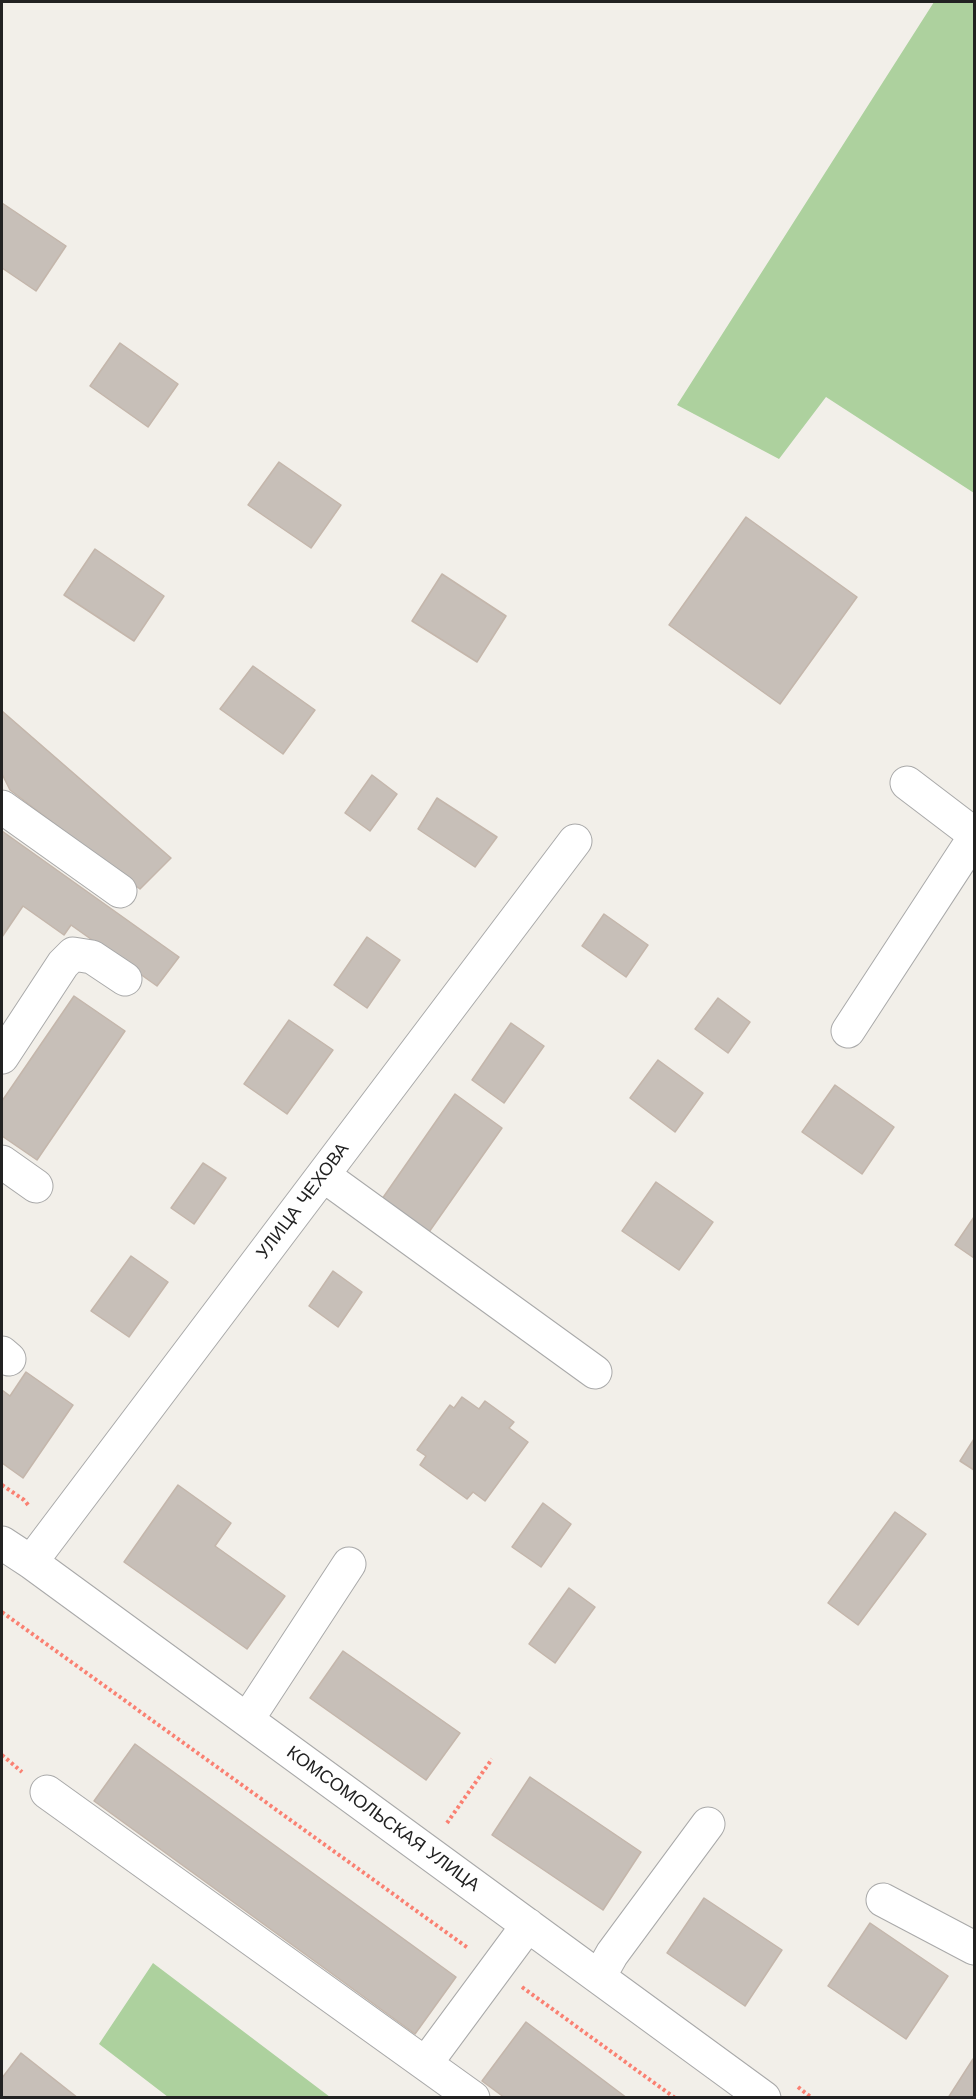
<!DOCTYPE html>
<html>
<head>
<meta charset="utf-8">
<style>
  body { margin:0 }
  #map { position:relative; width:976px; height:2099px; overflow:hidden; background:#f2efe9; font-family:"Work Sans",sans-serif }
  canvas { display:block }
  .frame { position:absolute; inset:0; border:3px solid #222; pointer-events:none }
</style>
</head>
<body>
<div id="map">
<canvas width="976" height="2099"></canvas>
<div class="frame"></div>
</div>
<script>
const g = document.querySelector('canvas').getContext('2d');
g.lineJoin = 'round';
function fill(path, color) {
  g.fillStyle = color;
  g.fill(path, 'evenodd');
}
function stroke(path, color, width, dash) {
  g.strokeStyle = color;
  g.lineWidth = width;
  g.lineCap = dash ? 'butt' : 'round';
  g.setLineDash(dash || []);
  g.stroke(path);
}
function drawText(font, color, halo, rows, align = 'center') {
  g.font = font + ' "Work Sans",sans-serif';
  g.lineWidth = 5;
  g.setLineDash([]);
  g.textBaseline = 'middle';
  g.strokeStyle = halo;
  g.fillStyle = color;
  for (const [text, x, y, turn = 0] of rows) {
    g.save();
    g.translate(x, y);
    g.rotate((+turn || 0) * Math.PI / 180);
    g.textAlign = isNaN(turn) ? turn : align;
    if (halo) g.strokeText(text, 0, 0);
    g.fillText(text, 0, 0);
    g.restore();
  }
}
fill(new Path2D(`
  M 934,2 L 974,2 L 974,493 L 826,397 L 779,459 L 677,405 Z
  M 153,1963 L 330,2097 L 168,2097 L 99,2044 Z`), '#add19e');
const building = new Path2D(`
  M 2,203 L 66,246 L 36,291 L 2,268 Z
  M 120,343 L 178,384 L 148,427 L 90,386 Z
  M 279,462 L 341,505 L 311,548 L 248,505 Z
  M 746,517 L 857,597 L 780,704 L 669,625 Z
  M 95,549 L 164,596 L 134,641 L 64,595 Z
  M 442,574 L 506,616 L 477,662 L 412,621 Z
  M 253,666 L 315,710 L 283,754 L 220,709 Z
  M 2,711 L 171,858 L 140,889 L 10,790 L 2,774 Z
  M 372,775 L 397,794 L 370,831 L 345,813 Z
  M 437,798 L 497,837 L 475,867 L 418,829 Z
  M 2,831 L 179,957 L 157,986 L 71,925 L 64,935 L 23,906 L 2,937 Z
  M 604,914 L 648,945 L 626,977 L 582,946 Z
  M 367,937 L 400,960 L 367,1008 L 334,985 Z
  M 74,996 L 125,1031 L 37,1160 L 2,1136 L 2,1101 Z
  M 718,998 L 750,1022 L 728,1053 L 695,1029 Z
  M 289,1020 L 333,1050 L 287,1114 L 244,1084 Z
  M 511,1023 L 544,1046 L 504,1103 L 472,1080 Z
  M 658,1060 L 703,1093 L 675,1132 L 630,1098 Z
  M 835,1085 L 894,1127 L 862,1174 L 802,1132 Z
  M 455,1094 L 502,1128 L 429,1232 L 382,1199 Z
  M 203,1163 L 226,1178 L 194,1224 L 171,1208 Z
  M 656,1182 L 713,1222 L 679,1270 L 622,1231 Z
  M 974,1217 L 974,1258 L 955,1245 Z
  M 131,1256 L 168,1282 L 129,1337 L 91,1311 Z
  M 333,1271 L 362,1292 L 338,1327 L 309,1306 Z
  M 26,1372 L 73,1405 L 23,1478 L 2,1463 L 2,1390 L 10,1396 Z
  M 462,1397 L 479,1409 L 485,1401 L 514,1422 L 509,1428 L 528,1442 L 485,1501 L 473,1492 L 467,1499 L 420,1465 L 426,1456 L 417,1450 L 450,1405 L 454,1408 Z
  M 974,1439 L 974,1470 L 960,1461 Z
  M 178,1485 L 231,1523 L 215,1546 L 285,1596 L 247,1649 L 124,1562 Z
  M 543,1503 L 571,1524 L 541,1567 L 512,1547 Z
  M 895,1512 L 926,1534 L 858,1625 L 828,1603 Z
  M 569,1588 L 595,1607 L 555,1663 L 529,1644 Z
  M 343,1651 L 460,1733 L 426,1780 L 310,1698 Z
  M 135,1744 L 456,1977 L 415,2034 L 94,1801 Z
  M 530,1777 L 641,1852 L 603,1910 L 492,1835 Z
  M 704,1898 L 782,1950 L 745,2006 L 667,1953 Z
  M 870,1923 L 948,1976 L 906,2039 L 828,1986 Z
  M 526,2022 L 627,2098 L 505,2098 L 482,2081 Z
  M 21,2053 L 78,2098 L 2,2098 L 2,2078 Z
  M 973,2059 L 974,2098 L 948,2098 Z`);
fill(building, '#c7bfb8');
stroke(building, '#c4b6ab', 1.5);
const minor = new Path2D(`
  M 907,783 L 974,834
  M 2,807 L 120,891
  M 848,1031 L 974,838
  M 2,1057 L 63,964 L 73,954 L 92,957 L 125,979
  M 2,1162 L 36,1186
  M 323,1175 L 595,1372
  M 2,1353 L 9,1359
  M 2,1543 L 31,1562 L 764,2098
  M 31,1562 L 575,841
  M 247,1720 L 349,1564
  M 47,1792 L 473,2098
  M 883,1900 L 974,1948
  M 599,1977 L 612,1954 L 708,1824
  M 426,2063 L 528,1925`);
stroke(minor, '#a9a9a9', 35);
stroke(new Path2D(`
  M 2,1485 L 24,1500 L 29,1506
  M 2,1612 L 468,1948
  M 2,1755 L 22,1772
  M 447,1823 L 492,1759
  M 522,1987 L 675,2098
  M 798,2087 L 812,2098`), '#fa8072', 4, [3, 3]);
stroke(minor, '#fff', 33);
drawText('18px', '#222', '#fff', [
  ["УЛИЦА ЧЕХОВА",303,1201,-53],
  ["КОМСОМОЛЬСКАЯ УЛИЦА",383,1819,36]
]);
</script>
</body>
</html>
